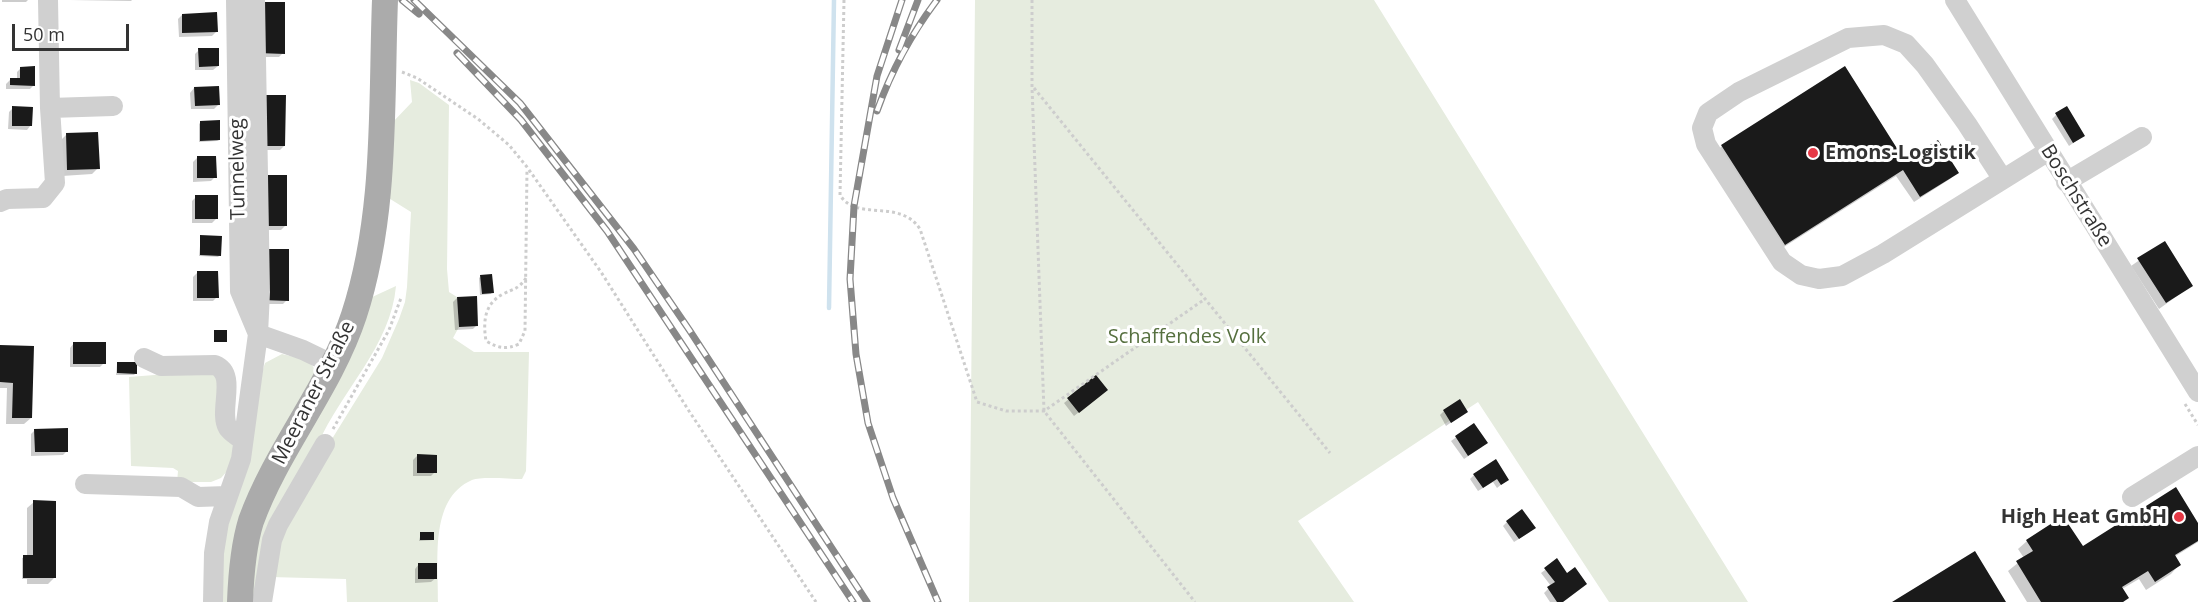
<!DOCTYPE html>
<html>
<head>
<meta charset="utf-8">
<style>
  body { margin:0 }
  #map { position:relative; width:2198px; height:602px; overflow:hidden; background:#fff; font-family:"Open Sans",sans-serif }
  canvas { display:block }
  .scale { position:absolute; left:12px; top:24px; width:117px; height:27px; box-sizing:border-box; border:3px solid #333; border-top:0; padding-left:8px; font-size:18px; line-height:21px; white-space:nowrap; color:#333; -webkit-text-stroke:4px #fff; paint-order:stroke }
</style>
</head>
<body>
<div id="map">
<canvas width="2198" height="602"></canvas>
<div class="scale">50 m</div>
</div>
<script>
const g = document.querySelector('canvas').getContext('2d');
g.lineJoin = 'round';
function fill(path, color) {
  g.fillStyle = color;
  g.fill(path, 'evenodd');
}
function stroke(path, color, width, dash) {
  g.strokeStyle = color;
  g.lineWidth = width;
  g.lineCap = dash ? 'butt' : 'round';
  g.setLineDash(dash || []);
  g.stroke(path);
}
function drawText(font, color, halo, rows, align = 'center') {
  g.font = font + ' "Open Sans",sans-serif';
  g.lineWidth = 6;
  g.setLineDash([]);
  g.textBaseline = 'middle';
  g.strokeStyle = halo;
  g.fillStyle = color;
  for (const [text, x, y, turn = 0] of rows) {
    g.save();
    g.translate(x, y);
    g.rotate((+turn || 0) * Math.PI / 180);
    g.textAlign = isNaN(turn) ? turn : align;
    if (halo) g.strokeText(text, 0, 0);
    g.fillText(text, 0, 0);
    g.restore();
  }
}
fill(new Path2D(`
  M 975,0 L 1374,0 L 1748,602 L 1609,602 L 1478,402 L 1298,521 L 1354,602 L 969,602 Z
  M 410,80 L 419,83 L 449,105 L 447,269 L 449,292 L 457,297 L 459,327 L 453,338 L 474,352 L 529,352 L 526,471 L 522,479 C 510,479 482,476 472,480 C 428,499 439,564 438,602 L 347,602 L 346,579 L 270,577 L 275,549 L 327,447 L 382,358 L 399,319 L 405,302 L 407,287 L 411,212 L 387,197 L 392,123 L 412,102 Z
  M 396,286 C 391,346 341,391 318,444 C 296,496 278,550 258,602 L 247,602 L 249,580 L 264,513 L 370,298 Z
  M 282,354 C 296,358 312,358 316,373 L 232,602 L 219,602 L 219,547 L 255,394 L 265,363 Z
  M 218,370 L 236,441 L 229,469 L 221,478 L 211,482 L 177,482 L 178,471 L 173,468 L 131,466 L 129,377 Z`), '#e6ecdf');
fill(new Path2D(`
  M 2,0 L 28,0 L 26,2 L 2,2 Z
  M 70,0 L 132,0 L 131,1 Z
  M 255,8 L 283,53 L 279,57 L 255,57 Z
  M 182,15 L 216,32 L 212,36 L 179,37 L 178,19 Z
  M 199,50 L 218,66 L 213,70 L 195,70 L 195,54 Z
  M 21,68 L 34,85 L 30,89 L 6,89 L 6,84 L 10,80 L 17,80 L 17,72 Z
  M 194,88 L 219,104 L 214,109 L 191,109 L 190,93 Z
  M 256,100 L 284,146 L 280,150 L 256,150 Z
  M 13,108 L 31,125 L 27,130 L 8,129 L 9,112 Z
  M 2056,115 L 2079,139 L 2069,146 L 2052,119 Z
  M 201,122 L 219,140 L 217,141 L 199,142 L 199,124 Z
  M 66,135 L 98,168 L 92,174 L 62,176 L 60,141 Z
  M 1722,146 L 1905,163 L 1957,173 L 1950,179 L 1914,202 L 1896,176 L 1776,252 L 1714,154 Z
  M 197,158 L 215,177 L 211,181 L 193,182 L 193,162 Z
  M 258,180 L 285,226 L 281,230 L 257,230 Z
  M 196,197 L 216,219 L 212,223 L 192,223 L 192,201 Z
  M 201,236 L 220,255 L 218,257 L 199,256 Z
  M 2164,243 L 2191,286 L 2159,309 L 2131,266 Z
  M 260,254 L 287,300 L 283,304 L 259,304 Z
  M 197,273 L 217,297 L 213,301 L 193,301 L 193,277 Z
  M 480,277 L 492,292 L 491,294 L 480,295 L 479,278 Z
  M 457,298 L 477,325 L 473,329 L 455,330 L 453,302 Z
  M 74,343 L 104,363 L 100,367 L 70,367 L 70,348 Z
  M 0,346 L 31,418 L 24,424 L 6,424 L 7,388 L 0,388 Z
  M 117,364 L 136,373 L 134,375 L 116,375 Z
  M 1096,377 L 1102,394 L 1074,416 L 1064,403 Z
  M 1444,411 L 1466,412 L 1446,426 L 1440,415 Z
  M 1473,425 L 1482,447 L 1464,459 L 1451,441 Z
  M 35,430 L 67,451 L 63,455 L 31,456 L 31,434 Z
  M 417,456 L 435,472 L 431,476 L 413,476 L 413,460 Z
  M 1474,475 L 1507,480 L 1497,488 L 1493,482 L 1478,491 L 1470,479 Z
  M 34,502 L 54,578 L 48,584 L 27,584 L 27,579 L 22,579 L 22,558 L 27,556 L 27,508 Z
  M 1507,522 L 1530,532 L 1514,542 L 1503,526 Z
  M 2198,525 L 2198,542 L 2174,557 L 2179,565 L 2171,574 L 2146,590 L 2139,579 L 2122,589 L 2127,598 L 2123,602 L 2027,602 L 2008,571 L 2024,558 L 2018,549 L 2027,541 L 2082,548 Z
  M 421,533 L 433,540 L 419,541 Z
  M 1557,561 L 1562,602 L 1550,602 L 1544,593 L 1551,586 L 1541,573 Z
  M 419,564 L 436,578 L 431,582 L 415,583 L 415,569 Z`), '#0003');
stroke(new Path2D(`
  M 829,308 L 834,0`), '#cfe2ee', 4.5);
fill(new Path2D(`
  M 259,2 L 285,2 L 285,54 L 258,53 Z
  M 217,12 L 218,32 L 182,33 L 182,14 Z
  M 198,48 L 219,48 L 219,66 L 199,67 Z
  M 35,66 L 35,86 L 10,85 L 10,78 L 20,78 L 20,67 Z
  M 1845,66 L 1905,161 L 1938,140 L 1959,173 L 1920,197 L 1903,170 L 1785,245 L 1721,145 Z
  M 219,86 L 220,105 L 195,106 L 194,87 Z
  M 259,95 L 286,95 L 285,146 L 259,146 Z
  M 12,106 L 33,107 L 32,126 L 12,126 Z
  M 2067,106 L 2085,136 L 2073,143 L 2055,113 Z
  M 220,120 L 220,140 L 200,141 L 200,121 Z
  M 98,132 L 100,169 L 67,170 L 66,133 Z
  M 197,156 L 216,156 L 217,178 L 197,178 Z
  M 261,175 L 287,175 L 287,226 L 261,226 Z
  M 195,195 L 218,195 L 218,219 L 195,219 Z
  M 200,235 L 222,236 L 221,256 L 200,255 Z
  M 2165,241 L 2193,286 L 2166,303 L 2137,258 Z
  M 263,249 L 289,249 L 289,301 L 263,300 Z
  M 197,271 L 218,271 L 219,298 L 197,298 Z
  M 492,274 L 494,293 L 482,294 L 480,275 Z
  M 477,296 L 478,326 L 459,327 L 457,297 Z
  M 214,330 L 227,330 L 227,342 L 214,342 Z
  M 73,342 L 106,342 L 106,364 L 73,364 Z
  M 0,345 L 34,346 L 32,418 L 12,418 L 13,383 L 0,382 Z
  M 117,362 L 137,362 L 137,374 L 117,373 Z
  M 1096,375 L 1108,390 L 1079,413 L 1067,398 Z
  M 1460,399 L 1468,412 L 1451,423 L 1443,410 Z
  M 1474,423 L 1488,443 L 1468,456 L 1455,436 Z
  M 68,428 L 68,452 L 35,452 L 34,429 Z
  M 417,454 L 437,455 L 437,473 L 417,473 Z
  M 1496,459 L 1509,480 L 1501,485 L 1497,479 L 1483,488 L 1473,474 Z
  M 2176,487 L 2198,523 L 2198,541 L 2175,555 L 2181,565 L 2155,582 L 2148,571 L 2122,587 L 2129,598 L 2123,602 L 2041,602 L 2016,561 L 2033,551 L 2026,540 L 2063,516 L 2083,546 Z
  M 33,500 L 56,501 L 56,578 L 23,578 L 23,555 L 33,555 Z
  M 1522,509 L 1536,528 L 1519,539 L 1506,521 Z
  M 420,532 L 434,532 L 434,540 L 420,540 Z
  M 1975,551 L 2006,602 L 1892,602 Z
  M 1557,558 L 1567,573 L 1575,567 L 1587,584 L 1563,602 L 1557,602 L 1547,587 L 1555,582 L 1544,568 Z
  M 418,563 L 437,563 L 437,579 L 418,579 Z`), '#1a1a1a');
stroke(new Path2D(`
  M 844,0 L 840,195 C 856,222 900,198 920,229 L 977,402 L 1006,411 L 1044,411 L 1205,299
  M 1032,0 L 1032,87 L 1044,411 L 1195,602
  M 402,72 L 417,78 L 478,119 L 509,145 L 527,167 L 601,272 L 689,411 L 816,602
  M 1034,88 L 1330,453
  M 526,278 C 519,289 513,289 503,294 C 484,304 483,322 486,341 C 498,348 506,350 519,344 L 525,331 L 527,169
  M 2185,404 L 2198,425
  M 333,429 L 389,330 L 401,298`), '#cdcdcd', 3, [3, 3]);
stroke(new Path2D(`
  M 236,0 L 240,291 L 258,334 L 303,350 L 332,364
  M 1955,0 L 2198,392
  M 50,108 L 113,106
  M 2002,178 L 1967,124 L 1925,65 L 1906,44 L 1884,35 L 1848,38 L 1739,92 L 1708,113 L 1702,128 L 1706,144 L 1782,262 L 1801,275 L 1819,279 L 1842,276 L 1883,254 L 2047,152
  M 2066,182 L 2142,137
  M 0,202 L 7,199 L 43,198 L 55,183 L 50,108 L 48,0
  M 144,358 L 161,366 L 215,365 C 238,374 218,411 228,428 C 232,433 238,437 243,440
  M 85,484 L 181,487 L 198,497 L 227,496
  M 2132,497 L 2198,456
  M 213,602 L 214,553 L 219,522 L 241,459 L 258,334 L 260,292 L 255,0
  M 262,602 L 272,540 L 278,525 L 325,444`), '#d0d0d0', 20);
stroke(new Path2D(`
  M 240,602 C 241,575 243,547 251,521 C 277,449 330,388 354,315 C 387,214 381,104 385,0`), '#ababab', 26);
const rail = new Path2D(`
  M 402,0 L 419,14
  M 414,0 L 520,103 L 634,249 L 690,331 L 867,602
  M 902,0 L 877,76 L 854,206 L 850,279 L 856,354 L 868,423 L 893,498 L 938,602
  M 899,50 L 918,0
  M 457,53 L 521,120 L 607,231 L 853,602
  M 877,111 C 891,72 912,33 937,0`);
stroke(rail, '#888', 7);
stroke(rail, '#fff', 4.5, [14]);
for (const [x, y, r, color] of [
  [1813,153,6,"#e63946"],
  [2179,517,6,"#e63946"]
]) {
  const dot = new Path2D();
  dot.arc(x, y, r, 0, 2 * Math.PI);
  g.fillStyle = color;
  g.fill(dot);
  stroke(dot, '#fff', 2);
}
drawText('bold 20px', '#333', '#fff', [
  ["Emons-Logistik",1825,153],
  ["High Heat GmbH",2167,517,"right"]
], 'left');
drawText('20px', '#333', '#fff', [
  ["Tunnelweg",238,169,-91],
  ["Boschstraße",2076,196,58],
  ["Meeraner Straße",314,393,-63]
]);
drawText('20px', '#56703f', '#fff', [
  ["Schaffendes Volk",1187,337]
]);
</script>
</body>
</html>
